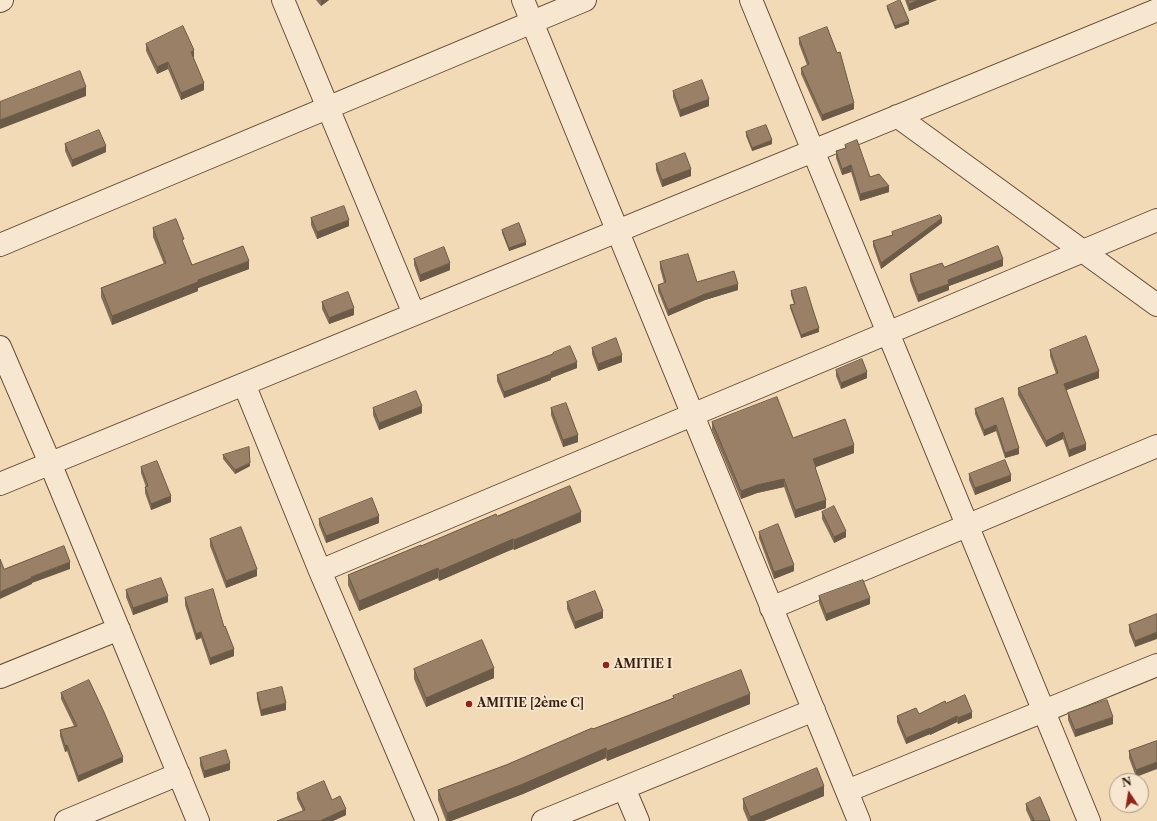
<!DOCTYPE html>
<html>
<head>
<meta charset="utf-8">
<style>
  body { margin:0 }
  #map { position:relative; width:1157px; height:821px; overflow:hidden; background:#f3dab7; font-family:"Libre Caslon Text",serif }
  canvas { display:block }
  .north { position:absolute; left:1109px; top:773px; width:40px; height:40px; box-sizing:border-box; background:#f7e7d0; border:1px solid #ab9782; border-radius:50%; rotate:348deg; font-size:11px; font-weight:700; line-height:16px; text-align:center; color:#381e0e }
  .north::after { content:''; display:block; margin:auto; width:14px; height:18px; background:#8f2418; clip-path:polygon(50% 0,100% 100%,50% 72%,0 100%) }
</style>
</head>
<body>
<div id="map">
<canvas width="1157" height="821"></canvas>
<div class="north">N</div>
</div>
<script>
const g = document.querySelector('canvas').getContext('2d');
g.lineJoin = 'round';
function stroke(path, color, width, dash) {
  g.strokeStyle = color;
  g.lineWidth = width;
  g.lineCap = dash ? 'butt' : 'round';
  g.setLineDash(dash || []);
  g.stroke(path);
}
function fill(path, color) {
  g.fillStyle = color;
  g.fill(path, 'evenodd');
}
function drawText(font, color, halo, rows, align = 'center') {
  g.font = font + ' "Libre Caslon Text",serif';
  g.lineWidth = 3.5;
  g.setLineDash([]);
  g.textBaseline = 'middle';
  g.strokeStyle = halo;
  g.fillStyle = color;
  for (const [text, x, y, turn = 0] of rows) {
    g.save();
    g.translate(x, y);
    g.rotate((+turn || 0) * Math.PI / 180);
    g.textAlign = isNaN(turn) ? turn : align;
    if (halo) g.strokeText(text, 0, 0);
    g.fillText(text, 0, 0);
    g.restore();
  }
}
const minor = new Path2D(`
  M 283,0 L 414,314
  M 523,0 L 859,821
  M 751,0 L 1089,821
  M 0,1 L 2,0
  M 897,116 L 1157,305
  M 0,245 L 585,0
  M 0,347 L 50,463 L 198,821
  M 244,384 L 320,571 L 427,821
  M 0,484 L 1157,10
  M 320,571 L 1157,220
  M 771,608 L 1157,446
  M 0,677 L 119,629
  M 624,788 L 638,821
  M 847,791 L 1157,665
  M 66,821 L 179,774
  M 543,821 L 814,710`);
stroke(minor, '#674d38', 24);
stroke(minor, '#f7e7d0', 22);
fill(new Path2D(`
  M 316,0 L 329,0 L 321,6 Z
  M 905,0 L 937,0 L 909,11 Z
  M 887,6 L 909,24 L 895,29 L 887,9 Z
  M 799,38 L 837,53 L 854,109 L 822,121 L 801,74 L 801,68 L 807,65 L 799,44 Z
  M 146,44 L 194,57 L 193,57 L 204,90 L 181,100 L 168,69 L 157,74 L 146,51 Z
  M 673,91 L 709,106 L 680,117 L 673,97 Z
  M 746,132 L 772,144 L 752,151 L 746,136 Z
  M 65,144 L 106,152 L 72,167 L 65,151 Z
  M 845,145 L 870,177 L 889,192 L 860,201 L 851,172 L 842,175 L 836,158 L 836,151 L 845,148 Z
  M 656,164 L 691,176 L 662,187 L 656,170 Z
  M 311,218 L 349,226 L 317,239 L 311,225 Z
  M 942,223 L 881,269 L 873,246 L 873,241 L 892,235 L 892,232 Z
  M 153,228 L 184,245 L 192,265 L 249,269 L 198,288 L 198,291 L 112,325 L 101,297 L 101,288 L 164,264 L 153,237 Z
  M 502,230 L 526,245 L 509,251 L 502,233 Z
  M 414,259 L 450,270 L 420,282 L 414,265 Z
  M 660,262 L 697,282 L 738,290 L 705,300 L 668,316 L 658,291 L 658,285 L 664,283 L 660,268 Z
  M 1003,266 L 949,286 L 949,290 L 918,302 L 910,281 L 910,274 L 944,267 Z
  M 791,291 L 813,310 L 819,332 L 801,338 L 790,308 L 790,305 L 794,304 L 791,295 Z
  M 322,302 L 354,315 L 329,324 L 322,309 Z
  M 592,348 L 622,362 L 598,371 L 592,354 Z
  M 1050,350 L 1099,378 L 1066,390 L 1086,450 L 1069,457 L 1063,439 L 1046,447 L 1018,395 L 1018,388 L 1056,374 L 1050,356 Z
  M 553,353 L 577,368 L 551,378 L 551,380 L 504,398 L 497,381 L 497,375 L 553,354 Z
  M 836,370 L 867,378 L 841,389 L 836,376 Z
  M 1003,398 L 1019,454 L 1005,458 L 996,431 L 984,436 L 975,414 L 975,409 Z
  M 373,408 L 422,413 L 379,430 L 373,415 Z
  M 551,408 L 578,442 L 563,447 L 551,415 Z
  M 712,422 L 793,438 L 854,453 L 816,467 L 816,470 L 826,508 L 795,518 L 784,487 L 757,493 L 741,499 L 712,430 Z
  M 223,455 L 250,466 L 235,474 L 223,459 Z
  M 141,467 L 171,502 L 151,510 L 145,493 L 145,487 L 146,487 L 141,473 Z
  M 969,474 L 1011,481 L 975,495 L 969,480 Z
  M 822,512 L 846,537 L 834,543 L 822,519 Z
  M 319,519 L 379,523 L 326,543 L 319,525 Z
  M 581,522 L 514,550 L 513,549 L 439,581 L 438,578 L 359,611 L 348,585 L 348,575 L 421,546 Z
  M 759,532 L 794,571 L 774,579 L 759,538 Z
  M 210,539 L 257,576 L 226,588 L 210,546 Z
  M 126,590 L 168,602 L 133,615 L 126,597 Z
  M 819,596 L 870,604 L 826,621 L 819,603 Z
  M 185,598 L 234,656 L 210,665 L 201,638 L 196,640 L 185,605 Z
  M 567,602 L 603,618 L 575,629 L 567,609 Z
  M 1157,614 L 1135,647 L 1129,632 L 1129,625 Z
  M 414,669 L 494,678 L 426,707 L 414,679 Z
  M 61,693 L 104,714 L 123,762 L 78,782 L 67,751 L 65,752 L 60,736 L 60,730 L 74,726 L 61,699 Z
  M 257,693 L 286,710 L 261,716 L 257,699 Z
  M 673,696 L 750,704 L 607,761 L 606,758 L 523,794 L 451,821 L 446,821 L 438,800 L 438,790 L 506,765 L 593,729 L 673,698 Z
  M 946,703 L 972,718 L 958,724 L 957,722 L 930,735 L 930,734 L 906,744 L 897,722 L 897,716 L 919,714 Z
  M 1068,713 L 1113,724 L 1075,737 L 1068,720 Z
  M 1157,741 L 1136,777 L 1129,758 L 1129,751 Z
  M 200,758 L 230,770 L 204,778 L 200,765 Z
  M 297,793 L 332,800 L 346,815 L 333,821 L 277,821 L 303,811 L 297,799 Z
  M 824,796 L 764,821 L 748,821 L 743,809 L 743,799 Z
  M 1026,804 L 1050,821 L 1031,821 L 1026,810 Z`), '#846e58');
fill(new Path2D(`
  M 321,0 L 329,0 L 321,6 Z
  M 919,0 L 937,0 L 909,11 L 909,4 Z
  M 909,21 L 909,24 L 895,29 L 895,26 Z
  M 194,50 L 194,57 L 191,58 L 191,52 Z
  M 168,62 L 168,69 L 157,74 L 157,67 Z
  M 204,83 L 204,90 L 181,100 L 181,93 Z
  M 86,87 L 86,96 L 0,129 L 0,120 Z
  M 709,99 L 709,106 L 680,117 L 680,110 Z
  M 854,103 L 854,109 L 822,121 L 822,115 Z
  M 772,140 L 772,144 L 752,151 L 752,148 Z
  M 106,146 L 106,152 L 72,167 L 72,160 Z
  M 851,165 L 851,172 L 842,175 L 842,169 Z
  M 691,169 L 691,176 L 662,187 L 662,180 Z
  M 889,186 L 889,192 L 860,201 L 860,194 Z
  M 942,218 L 942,223 L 881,269 L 881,263 Z
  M 349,220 L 349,226 L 317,239 L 317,232 Z
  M 526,242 L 526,245 L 509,251 L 509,248 Z
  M 1003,259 L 1003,266 L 949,286 L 949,290 L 918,302 L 918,295 L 948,280 Z
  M 249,261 L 249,269 L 198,288 L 198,291 L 112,325 L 112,316 L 198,280 Z
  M 450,263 L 450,270 L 420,282 L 420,275 Z
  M 738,284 L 738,290 L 705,300 L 668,316 L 668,310 L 705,294 Z
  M 354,308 L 354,315 L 329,324 L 329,318 Z
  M 819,328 L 819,332 L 801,338 L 801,335 Z
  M 622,355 L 622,362 L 598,371 L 598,364 Z
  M 577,362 L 577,368 L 551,378 L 551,380 L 504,398 L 504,392 L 551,372 Z
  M 1099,371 L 1099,378 L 1064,391 L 1064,384 Z
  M 867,372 L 867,378 L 841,389 L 841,383 Z
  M 422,406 L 422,413 L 379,430 L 379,423 Z
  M 996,425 L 996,431 L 984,436 L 984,430 Z
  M 1063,432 L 1063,439 L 1046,447 L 1046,441 Z
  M 578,435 L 578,442 L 563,447 L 563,440 Z
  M 1086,444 L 1086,450 L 1069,457 L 1069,450 Z
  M 854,445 L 854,453 L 813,468 L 813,459 Z
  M 1019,448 L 1019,454 L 1005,458 L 1005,453 Z
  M 250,463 L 250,466 L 235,474 L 235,470 Z
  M 1011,475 L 1011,481 L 975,495 L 975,488 Z
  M 784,479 L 784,487 L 757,493 L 741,499 L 741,491 L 757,485 Z
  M 171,496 L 171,502 L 151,510 L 151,504 Z
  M 826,500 L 826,508 L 795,518 L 795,510 Z
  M 581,512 L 581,522 L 514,550 L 514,540 Z
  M 379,516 L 379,523 L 326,543 L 326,536 Z
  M 846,531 L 846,537 L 834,543 L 834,537 Z
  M 513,539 L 513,549 L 439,581 L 439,571 Z
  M 70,562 L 70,569 L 32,583 L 32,584 L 0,599 L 0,592 L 31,577 Z
  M 794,565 L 794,571 L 774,579 L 774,572 Z
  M 438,568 L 438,578 L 359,611 L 359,601 Z
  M 257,569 L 257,576 L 226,588 L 226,581 Z
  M 168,596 L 168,602 L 133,615 L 133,608 Z
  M 870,598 L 870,604 L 826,621 L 826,614 Z
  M 603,611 L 603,618 L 575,629 L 575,622 Z
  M 201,632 L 201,638 L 196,640 L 196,634 Z
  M 1157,632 L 1157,639 L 1135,647 L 1135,641 Z
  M 234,649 L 234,656 L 210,665 L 210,658 Z
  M 494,668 L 494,678 L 426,707 L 426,698 Z
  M 750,694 L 750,704 L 607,761 L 607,751 Z
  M 286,703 L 286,710 L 261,716 L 261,710 Z
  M 972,712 L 972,718 L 958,724 L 958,718 Z
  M 957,716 L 957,722 L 930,735 L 930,729 Z
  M 1113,717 L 1113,724 L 1075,737 L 1075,730 Z
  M 930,728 L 930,734 L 906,744 L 906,738 Z
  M 67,745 L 67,751 L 65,752 L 65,746 Z
  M 606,748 L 606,758 L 523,794 L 451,821 L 447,821 L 447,813 Z
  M 123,757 L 123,762 L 78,782 L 78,776 Z
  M 1157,762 L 1157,769 L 1136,777 L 1136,770 Z
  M 230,763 L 230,770 L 204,778 L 204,771 Z
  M 824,786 L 824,796 L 764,821 L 750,821 L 750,817 Z
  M 346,809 L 346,815 L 333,821 L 320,821 Z`), '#6b5a47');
const building = new Path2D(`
  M 900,0 L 909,21 L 895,26 L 887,6 Z
  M 908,0 L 919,0 L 909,4 Z
  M 183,26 L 194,50 L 191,52 L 204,83 L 181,93 L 168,62 L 157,67 L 146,44 Z
  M 827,27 L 837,53 L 840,52 L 854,103 L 822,115 L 801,68 L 809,64 L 799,38 Z
  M 80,71 L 86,87 L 0,120 L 0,102 Z
  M 702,80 L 709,99 L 680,110 L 673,91 Z
  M 766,125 L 772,140 L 752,148 L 746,132 Z
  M 99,130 L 106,146 L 72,160 L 65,144 Z
  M 857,140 L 870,177 L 879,174 L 889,186 L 860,194 L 851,165 L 842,169 L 836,151 L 846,148 L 845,145 Z
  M 685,153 L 691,169 L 662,180 L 656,164 Z
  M 344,206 L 349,220 L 317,232 L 311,218 Z
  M 940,215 L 942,218 L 881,263 L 873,241 L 893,235 L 892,232 Z
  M 176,219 L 184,239 L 182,240 L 192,265 L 243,246 L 249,261 L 198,280 L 198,282 L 112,316 L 101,288 L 166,263 L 153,228 Z
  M 519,223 L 526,242 L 509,248 L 502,230 Z
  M 998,246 L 1003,259 L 948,280 L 949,284 L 918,295 L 910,274 L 942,263 L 944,267 Z
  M 444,247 L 450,263 L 420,275 L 414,259 Z
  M 688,254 L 697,282 L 734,271 L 738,284 L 705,294 L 668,310 L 658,285 L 666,282 L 660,262 Z
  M 806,287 L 813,310 L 819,328 L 801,335 L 790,305 L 795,304 L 791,291 Z
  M 348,292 L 354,308 L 329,318 L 322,302 Z
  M 1086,336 L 1099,371 L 1064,384 L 1086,444 L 1069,450 L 1063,432 L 1046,441 L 1018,388 L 1058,373 L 1050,350 Z
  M 616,338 L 622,355 L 598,364 L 592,348 Z
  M 570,346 L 577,362 L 551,372 L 551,374 L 504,392 L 497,375 L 553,354 L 553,353 Z
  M 862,359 L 867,372 L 841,383 L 836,370 Z
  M 416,391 L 422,406 L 379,423 L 373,408 Z
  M 777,397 L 793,438 L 845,419 L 854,445 L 813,459 L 816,467 L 815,467 L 826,500 L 795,510 L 784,479 L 757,485 L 741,491 L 712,422 Z
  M 1003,398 L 1019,448 L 1005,453 L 996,425 L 984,430 L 975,409 Z
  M 566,403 L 578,435 L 563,440 L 551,408 Z
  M 249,447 L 250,463 L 235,470 L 223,455 Z
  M 1005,460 L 1011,475 L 975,488 L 969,474 Z
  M 157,461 L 171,496 L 151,504 L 145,487 L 148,486 L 141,467 Z
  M 570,486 L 581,512 L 514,540 L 513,539 L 439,571 L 438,568 L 359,601 L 348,575 L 421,545 L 421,546 L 496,514 L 497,516 Z
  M 372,498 L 379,516 L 326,536 L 319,519 Z
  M 834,506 L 846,531 L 834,537 L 822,512 Z
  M 778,524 L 794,565 L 774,572 L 759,532 Z
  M 241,527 L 257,569 L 226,581 L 210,539 Z
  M 64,546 L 70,562 L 31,577 L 32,578 L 0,592 L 0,559 L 4,569 Z
  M 161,578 L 168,596 L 133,608 L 126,590 Z
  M 863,580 L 870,598 L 826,614 L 819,596 Z
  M 213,589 L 224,627 L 225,626 L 234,649 L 210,658 L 201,632 L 196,634 L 185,598 Z
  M 595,591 L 603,611 L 575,622 L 567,602 Z
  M 1157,614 L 1157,632 L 1135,641 L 1129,625 Z
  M 482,640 L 494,668 L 426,698 L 414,669 Z
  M 741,670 L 750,694 L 607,751 L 606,748 L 523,784 L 447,813 L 438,790 L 506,765 L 592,728 L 593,729 L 674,698 L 673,696 Z
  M 89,680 L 104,712 L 123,757 L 78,776 L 67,745 L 65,746 L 60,730 L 77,726 L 61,693 Z
  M 282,687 L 286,703 L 261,710 L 257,693 Z
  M 965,695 L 972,712 L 958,718 L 957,716 L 930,729 L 930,728 L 906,738 L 897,716 L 916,708 L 919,714 L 945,701 L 946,703 Z
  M 1107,700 L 1113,717 L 1075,730 L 1068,713 Z
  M 1157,741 L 1157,762 L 1136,770 L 1129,751 Z
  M 226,750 L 230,763 L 204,771 L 200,758 Z
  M 817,768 L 824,786 L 750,817 L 743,799 Z
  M 324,781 L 332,800 L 340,796 L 346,809 L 320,821 L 277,821 L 305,810 L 297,793 Z
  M 1040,797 L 1049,818 L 1050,821 L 1032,821 L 1034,820 L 1026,804 Z`);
fill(building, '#998066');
stroke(building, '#6b5a47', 1);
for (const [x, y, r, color] of [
  [606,665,4,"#8f2418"],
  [469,704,4,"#8f2418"]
]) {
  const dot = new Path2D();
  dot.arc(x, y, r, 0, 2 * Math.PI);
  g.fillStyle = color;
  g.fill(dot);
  stroke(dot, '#f7e7d0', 1.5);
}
drawText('bold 12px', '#381e0e', '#f7e7d0', [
  ["AMITIE I",614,665],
  ["AMITIE [2ème C]",477,704]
], 'left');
</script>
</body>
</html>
